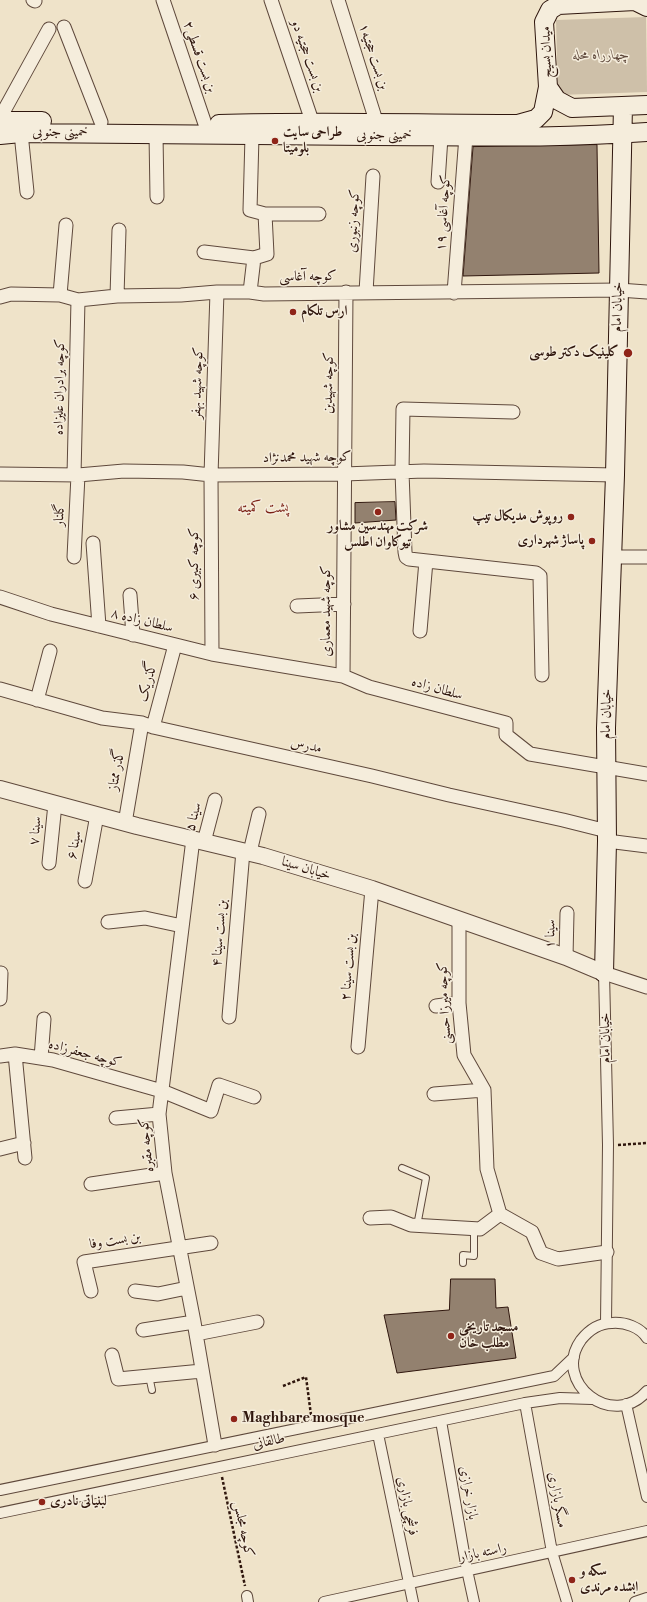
<!DOCTYPE html>
<html>
<head>
<meta charset="utf-8">
<style>
  body { margin:0 }
  canvas { display:block; background:#efe3c9 }
</style>
</head>
<body>
<canvas width="647" height="1602"></canvas>
<script>
const g = document.querySelector('canvas').getContext('2d');
g.lineJoin = 'round';
function fill(path, color) {
  g.fillStyle = color;
  g.fill(path, 'evenodd');
}
function stroke(path, color, width, dash) {
  g.strokeStyle = color;
  g.lineWidth = width;
  g.lineCap = dash ? 'butt' : 'round';
  g.setLineDash(dash || []);
  g.stroke(path);
}
function drawText(font, color, halo, rows, align = 'center') {
  g.font = font + ' "Libre Bodoni",Amiri,serif';
  g.lineWidth = 3;
  g.setLineDash([]);
  g.textBaseline = 'middle';
  g.strokeStyle = halo;
  g.fillStyle = color;
  for (const [text, x, y, turn = 0] of rows) {
    g.save();
    g.translate(x, y);
    g.rotate((+turn || 0) * Math.PI / 180);
    g.textAlign = isNaN(turn) ? turn : align;
    if (halo) g.strokeText(text, 0, 0);
    g.fillText(text, 0, 0);
    g.restore();
  }
}
fill(new Path2D(`
  M 646,17 L 647,92 L 558,95 L 556,20 Z`), '#cec0a9');
const building = new Path2D(`
  M 597,145 L 599,273 L 463,276 L 473,147 Z
  M 395,502 L 396,520 L 355,523 L 355,503 Z
  M 451,1279 L 495,1279 L 496,1308 L 508,1307 L 516,1358 L 397,1373 L 384,1315 L 449,1310 Z`);
fill(building, '#93816f');
stroke(building, '#2f160d', 1);
const service = new Path2D(`
  M 402,1168 L 426,1178 L 417,1226
  M 463,1263 L 463,1255 L 474,1256 L 474,1228
  M 149,1376 L 152,1390`);
const pedestrian = new Path2D(`
  M 604,973 L 608,1145 L 606,1323
  M 647,1338 C 640,1327 625,1322 612,1323 C 600,1323 589,1330 581,1340 C 551,1382 613,1431 647,1391
  M 525,1403 L 552,1552 L 567,1602
  M 626,1404 L 647,1497
  M 441,1421 L 467,1570 L 474,1602
  M 378,1434 L 413,1602
  M 0,1490 L 554,1376 L 574,1357
  M 0,1513 L 525,1403 L 560,1398 L 592,1399
  M 247,1596 L 248,1602
  M 324,1602 L 647,1531
  M 635,1602 L 647,1598`);
const minor = new Path2D(`
  M 33,0 L 35,1
  M 163,0 L 205,124
  M 271,0 L 312,121
  M 338,0 L 377,124
  M 64,27 L 101,122
  M 0,118 L 49,29
  M 21,133 L 27,192
  M 156,134 L 157,197
  M 438,182 L 441,137
  M 265,214 L 319,214
  M 204,252 L 254,258
  M 250,292 L 254,258 L 267,254 L 265,214 L 250,210 L 252,136
  M 366,292 L 373,176
  M 454,293 L 466,136
  M 60,295 L 66,225
  M 117,296 L 119,230
  M 0,297 L 11,294 L 60,295 L 78,300 L 117,296 L 181,295 L 217,292 L 250,292 L 264,294 L 619,290 L 647,292
  M 513,412 L 403,409 L 402,472 L 405,552 L 406,557 L 409,559 L 536,573 L 540,576 L 542,675
  M 0,474 L 78,475 L 124,471 L 183,472 L 211,475 L 344,474 L 424,471 L 615,475
  M 74,475 L 78,300
  M 93,543 L 99,626
  M 74,557 L 78,475
  M 611,557 L 647,557
  M 130,595 L 133,635
  M 0,597 L 51,614 L 212,654 L 343,676 L 369,687 L 506,723 L 506,735 L 530,754 L 647,774
  M 297,606 L 344,604
  M 420,631 L 426,561
  M 212,654 L 211,475 L 217,292
  M 343,676 L 346,292
  M 0,689 L 102,718 L 142,723 L 153,727 L 372,776 L 449,795 L 563,820 L 607,831
  M 37,700 L 50,651
  M 153,727 L 175,645
  M 125,823 L 142,723
  M 193,839 L 159,1114 L 165,1173 L 194,1322 L 215,1445
  M 607,841 L 647,846
  M 204,842 L 215,800
  M 250,852 L 259,814
  M 49,863 L 55,804
  M 85,881 L 97,815
  M 459,919 L 459,1003 L 464,1055 L 484,1090 L 487,1169 L 500,1214 L 532,1232 L 541,1253 L 558,1259 L 607,1252
  M 108,922 L 145,918 L 182,926
  M 566,957 L 567,913
  M 604,973 L 647,987
  M 0,999 L 1,973
  M 436,1006 L 459,1003
  M 229,1017 L 243,851
  M 358,1047 L 372,889
  M 15,1054 L 25,1158
  M 0,1056 L 15,1054 L 53,1060 L 162,1091 L 211,1111 L 219,1085 L 254,1097
  M 41,1058 L 44,1019
  M 434,1094 L 484,1090
  M 116,1118 L 159,1114
  M 0,1149 L 24,1143
  M 91,1184 L 165,1173
  M 370,1218 L 391,1217 L 411,1225 L 480,1229 L 500,1214
  M 91,1291 L 84,1262 L 211,1243
  M 135,1291 L 158,1294 L 187,1288
  M 143,1330 L 194,1322
  M 196,1334 L 257,1322
  M 112,1355 L 118,1379 L 202,1371`);
const tertiary = new Path2D(`
  M 0,789 L 137,826 L 263,856 L 372,889 L 566,957 L 604,973`);
const secondary = new Path2D(`
  M 647,7 L 635,1 L 558,5 L 550,10 L 544,22 L 548,87 L 557,100 L 572,108 L 647,105
  M 0,121 L 42,121
  M 219,124 C 319,121 418,124 518,124 L 536,119 L 543,112 L 548,87
  M 0,135 L 21,133 C 138,134 254,135 370,136 C 462,136 555,139 647,132
  M 604,973 L 607,841 L 606,728 L 615,475 L 623,106`);
stroke(service, '#5f493c', 8);
stroke(pedestrian, '#5f493c', 12);
stroke(minor, '#5f493c', 15);
stroke(tertiary, '#5f493c', 18);
stroke(secondary, '#2f160d', 20);
stroke(new Path2D(`
  M 618,1145 L 647,1143
  M 283,1386 L 306,1377 L 311,1415
  M 222,1477 L 245,1586`), '#2f160d', 2.5, [3, 2]);
stroke(service, '#f5eddc', 6);
stroke(pedestrian, '#f5eddc', 10);
stroke(minor, '#f5eddc', 13);
stroke(tertiary, '#f5eddc', 16);
stroke(secondary, '#f5eddc', 18);
for (const [x, y, r, color] of [
  [275,141,4,"#8f2418"],
  [293,312,4,"#8f2418"],
  [628,353,5,"#8f2418"],
  [378,512,4,"#8f2418"],
  [571,517,4,"#8f2418"],
  [592,541,4,"#8f2418"],
  [451,1336,4,"#8f2418"],
  [234,1419,4,"#8f2418"],
  [42,1502,4,"#8f2418"],
  [572,1580,4,"#8f2418"]
]) {
  const dot = new Path2D();
  dot.arc(x, y, r, 0, 2 * Math.PI);
  g.fillStyle = color;
  g.fill(dot);
  stroke(dot, '#f5eddc', 1.5);
}
drawText('14px', '#2f160d', '#f5eddc', [
  ["میدان بسیج",547,52,-92],
  ["بن بست حجتیه دو",307,56,71],
  ["بن بست قسطی۲",199,57,71],
  ["بن بست حجتیه۱",373,57,72],
  ["خمینی جنوبی",60,133],
  ["خمینی جنوبی",384,136],
  ["کوچه آغاسی ۱۹",444,213,-86],
  ["کوچه زنبوری",354,221,-87],
  ["کوچه آغاسی",308,277,-1],
  ["خیابان امام",618,307,-89],
  ["کوچه شهید بهفر",198,383,-88],
  ["کوچه شهیدین",329,383,-89],
  ["کوچه برادران علیزاده",60,387,-89],
  ["کوچه شهید محمدنژاد",307,458,-1],
  ["گلنار",60,515,-87],
  ["کوچه کبیری ۶",195,564,-90],
  ["کوچه شهید معماری",327,611,-90],
  ["سلطان زاده ۸",142,621,14],
  ["گذریک",148,682,-75],
  ["سلطان زاده",437,689,16],
  ["خیابان امام",607,714,-89],
  ["مدرس",306,746,12],
  ["گذر ممتاز",117,770,-80],
  ["سینا ۵",194,817,-75],
  ["سینا ۷",36,831,-84],
  ["سینا ۶",75,845,-79],
  ["خیابان سینا",306,869,17],
  ["بن بست سینا ۴",220,933,-85],
  ["سینا ۱",551,934,-88],
  ["بن بست سینا ۲",349,967,-85],
  ["کوچه میرزا حسنی",445,1003,-93],
  ["خیابان امام",606,1038,-91],
  ["کوچه جعفرزاده",85,1054,15],
  ["کوچه مقبره",147,1145,-96],
  ["بن بست وفا",115,1241,-9],
  ["طالقانی",269,1442,-12],
  ["بازار خرازی",468,1493,80],
  ["مسگر بازاری",557,1500,80],
  ["فرشچی بازاری",407,1506,78],
  ["کوچه مجلس",243,1529,78],
  ["راسته بازار",483,1553,-12]
]);
drawText('italic 14px', '#5f493c', '#f5eddc', [
  ["چهارراه محله",601,56]
]);
drawText('bold 14px', '#2f160d', '#f5eddc', [
  ["طراحی سایت",283,133],
  ["بلومیتا",283,149],
  ["ارس تلکام",301,312],
  ["کلینیک دکتر طوسی",619,353,"right"],
  ["روپوش مدیکال تیپ",563,517,"right"],
  ["شرکت مهندسین مشاور",378,527,"center"],
  ["تیوکاوان اطلس",378,543,"center"],
  ["پاساژ شهرداری",584,541,"right"],
  ["مسجد تاریخی",459,1328],
  ["مطلب خان",459,1344],
  ["Maghbare mosque",242,1419],
  ["لبنیاتی نادری",50,1502],
  ["سکه و",580,1572],
  ["ابشده مرندی",580,1588]
], 'left');
drawText('15px', '#7a1f14', '#f5eddc', [
  ["پشت کمیته",263,508]
]);
</script>
</body>
</html>
